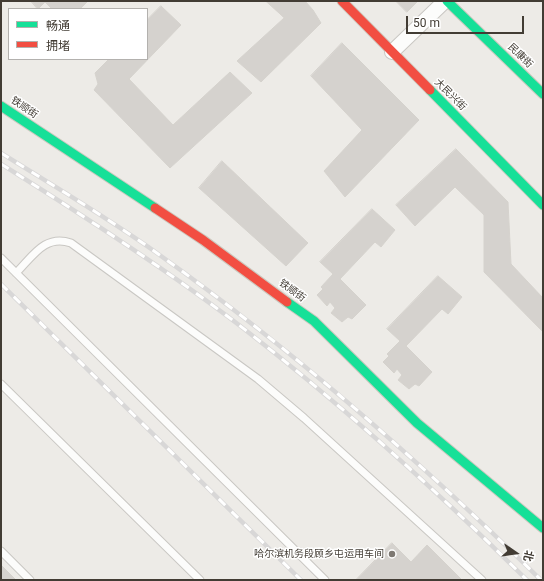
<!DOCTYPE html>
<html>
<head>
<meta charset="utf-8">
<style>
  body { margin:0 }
  #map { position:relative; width:544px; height:581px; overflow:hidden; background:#edebe7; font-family:Roboto,"Noto Sans SC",sans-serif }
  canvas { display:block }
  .frame { position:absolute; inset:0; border:2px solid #423c34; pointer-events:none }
  .legend { position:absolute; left:8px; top:8px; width:140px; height:52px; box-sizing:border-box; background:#fff; border:1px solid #b3b1ae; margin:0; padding:5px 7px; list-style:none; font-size:12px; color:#423c34 }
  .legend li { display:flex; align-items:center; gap:8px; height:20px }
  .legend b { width:20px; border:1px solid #b3b1ae }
  .north { position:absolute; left:496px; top:533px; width:40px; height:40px; -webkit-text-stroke:3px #fff; paint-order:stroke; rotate:103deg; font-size:11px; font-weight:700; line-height:16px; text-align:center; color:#423c34 }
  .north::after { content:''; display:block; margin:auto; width:14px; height:18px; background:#423c34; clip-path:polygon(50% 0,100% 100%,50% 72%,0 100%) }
  .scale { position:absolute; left:406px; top:16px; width:118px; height:18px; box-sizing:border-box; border:2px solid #423c34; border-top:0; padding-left:5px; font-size:12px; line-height:14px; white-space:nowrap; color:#423c34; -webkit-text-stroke:3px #fff; paint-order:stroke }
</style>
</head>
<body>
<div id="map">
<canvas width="544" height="581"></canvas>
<div class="frame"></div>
<ul class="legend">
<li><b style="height:5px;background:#16e098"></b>畅通</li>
<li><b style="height:5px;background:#f24e42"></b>拥堵</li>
</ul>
<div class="north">北</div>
<div class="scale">50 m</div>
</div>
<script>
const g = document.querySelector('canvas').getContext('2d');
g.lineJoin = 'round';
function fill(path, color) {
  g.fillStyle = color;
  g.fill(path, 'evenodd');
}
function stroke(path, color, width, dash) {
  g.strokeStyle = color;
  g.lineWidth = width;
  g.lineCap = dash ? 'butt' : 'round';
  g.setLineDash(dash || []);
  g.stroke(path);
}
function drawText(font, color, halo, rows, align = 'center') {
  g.font = font + ' Roboto,"Noto Sans SC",sans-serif';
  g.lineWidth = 3;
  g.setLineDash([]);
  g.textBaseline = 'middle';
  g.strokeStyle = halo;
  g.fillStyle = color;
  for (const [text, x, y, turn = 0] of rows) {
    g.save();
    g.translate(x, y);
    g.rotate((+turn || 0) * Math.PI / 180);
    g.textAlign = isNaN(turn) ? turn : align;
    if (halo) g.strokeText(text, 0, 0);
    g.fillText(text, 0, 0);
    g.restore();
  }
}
const building = new Path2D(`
  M 31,1 L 88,1 L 80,9 L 52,9 L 45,2 L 38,9 Z
  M 266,1 L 305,1 L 313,10 L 321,23 L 261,82 L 237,61 L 284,18 Z
  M 396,1 L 418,1 L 407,12 Z
  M 161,6 L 181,25 L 129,79 L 173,125 L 230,72 L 252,93 L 170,168 L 94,90 L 98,84 L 95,73 L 109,59 L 147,59 L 147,20 Z
  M 342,43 L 419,120 L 345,197 L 324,171 L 362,130 L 311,76 Z
  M 456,149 L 508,202 L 511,264 L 543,298 L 543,332 L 484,272 L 484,215 L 455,187 L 415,226 L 396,205 Z
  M 222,161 L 308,243 L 286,266 L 199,188 Z
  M 372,209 L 395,230 L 381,247 L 375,242 L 340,279 L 366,305 L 352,319 L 348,317 L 342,322 L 331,313 L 335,308 L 330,302 L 327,306 L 317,295 L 323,289 L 321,287 L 333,274 L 320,262 Z
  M 438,276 L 462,297 L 448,314 L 442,309 L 406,346 L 432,372 L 419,386 L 415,384 L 409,389 L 398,380 L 402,375 L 397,369 L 394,373 L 383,362 L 389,356 L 387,354 L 400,341 L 387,329 Z
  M 392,543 L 411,562 L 427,545 L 462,580 L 356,580 Z
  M 1,565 L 16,580 L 1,580 Z`);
fill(building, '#d5d2ce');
stroke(building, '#d5d2cd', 1);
const lane = new Path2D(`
  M 1,258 L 325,580
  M 16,273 C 33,256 45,234 71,243 L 258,379 L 304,418 L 482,580
  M 1,384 L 200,580
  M 1,551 L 30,580`);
const street = new Path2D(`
  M 392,52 L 445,1`);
const fast = new Path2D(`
  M 447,1 L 543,94
  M 430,90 L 543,205
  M 1,106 L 155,208
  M 287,302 L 314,321 L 417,423 L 543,528`);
const jam = new Path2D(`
  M 342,1 L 430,90
  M 155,208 L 203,240 L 287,302`);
stroke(lane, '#c9c7c3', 9);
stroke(street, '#c9c7c3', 16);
stroke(fast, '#ccc8be', 11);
stroke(jam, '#ccc8be', 11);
stroke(lane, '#fcfcfb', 7);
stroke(street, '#fcfcfb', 14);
stroke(fast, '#16e098', 9);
stroke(jam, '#f24e42', 9);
const rail = new Path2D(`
  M 1,153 C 55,187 110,219 161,256 C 297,353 422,463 541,580
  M 1,164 C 82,215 163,267 239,325 C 340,403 436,490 527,580
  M 1,284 L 301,580`);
stroke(rail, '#d8d7d7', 4.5);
stroke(rail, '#fff', 3, [9]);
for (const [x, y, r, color] of [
  [392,554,4,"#7e7973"]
]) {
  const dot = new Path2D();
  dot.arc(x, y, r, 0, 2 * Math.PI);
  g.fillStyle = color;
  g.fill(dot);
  stroke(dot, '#fff', 1.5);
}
drawText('10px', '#423c34', '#fff', [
  ["民康街",520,56,44],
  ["大民兴街",450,95,45],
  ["铁顺街",24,108,34],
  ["铁顺街",292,291,36]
]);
drawText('10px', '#423c34', '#fff', [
  ["哈尔滨机务段顾乡屯运用车间",384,554]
], 'right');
</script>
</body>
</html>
